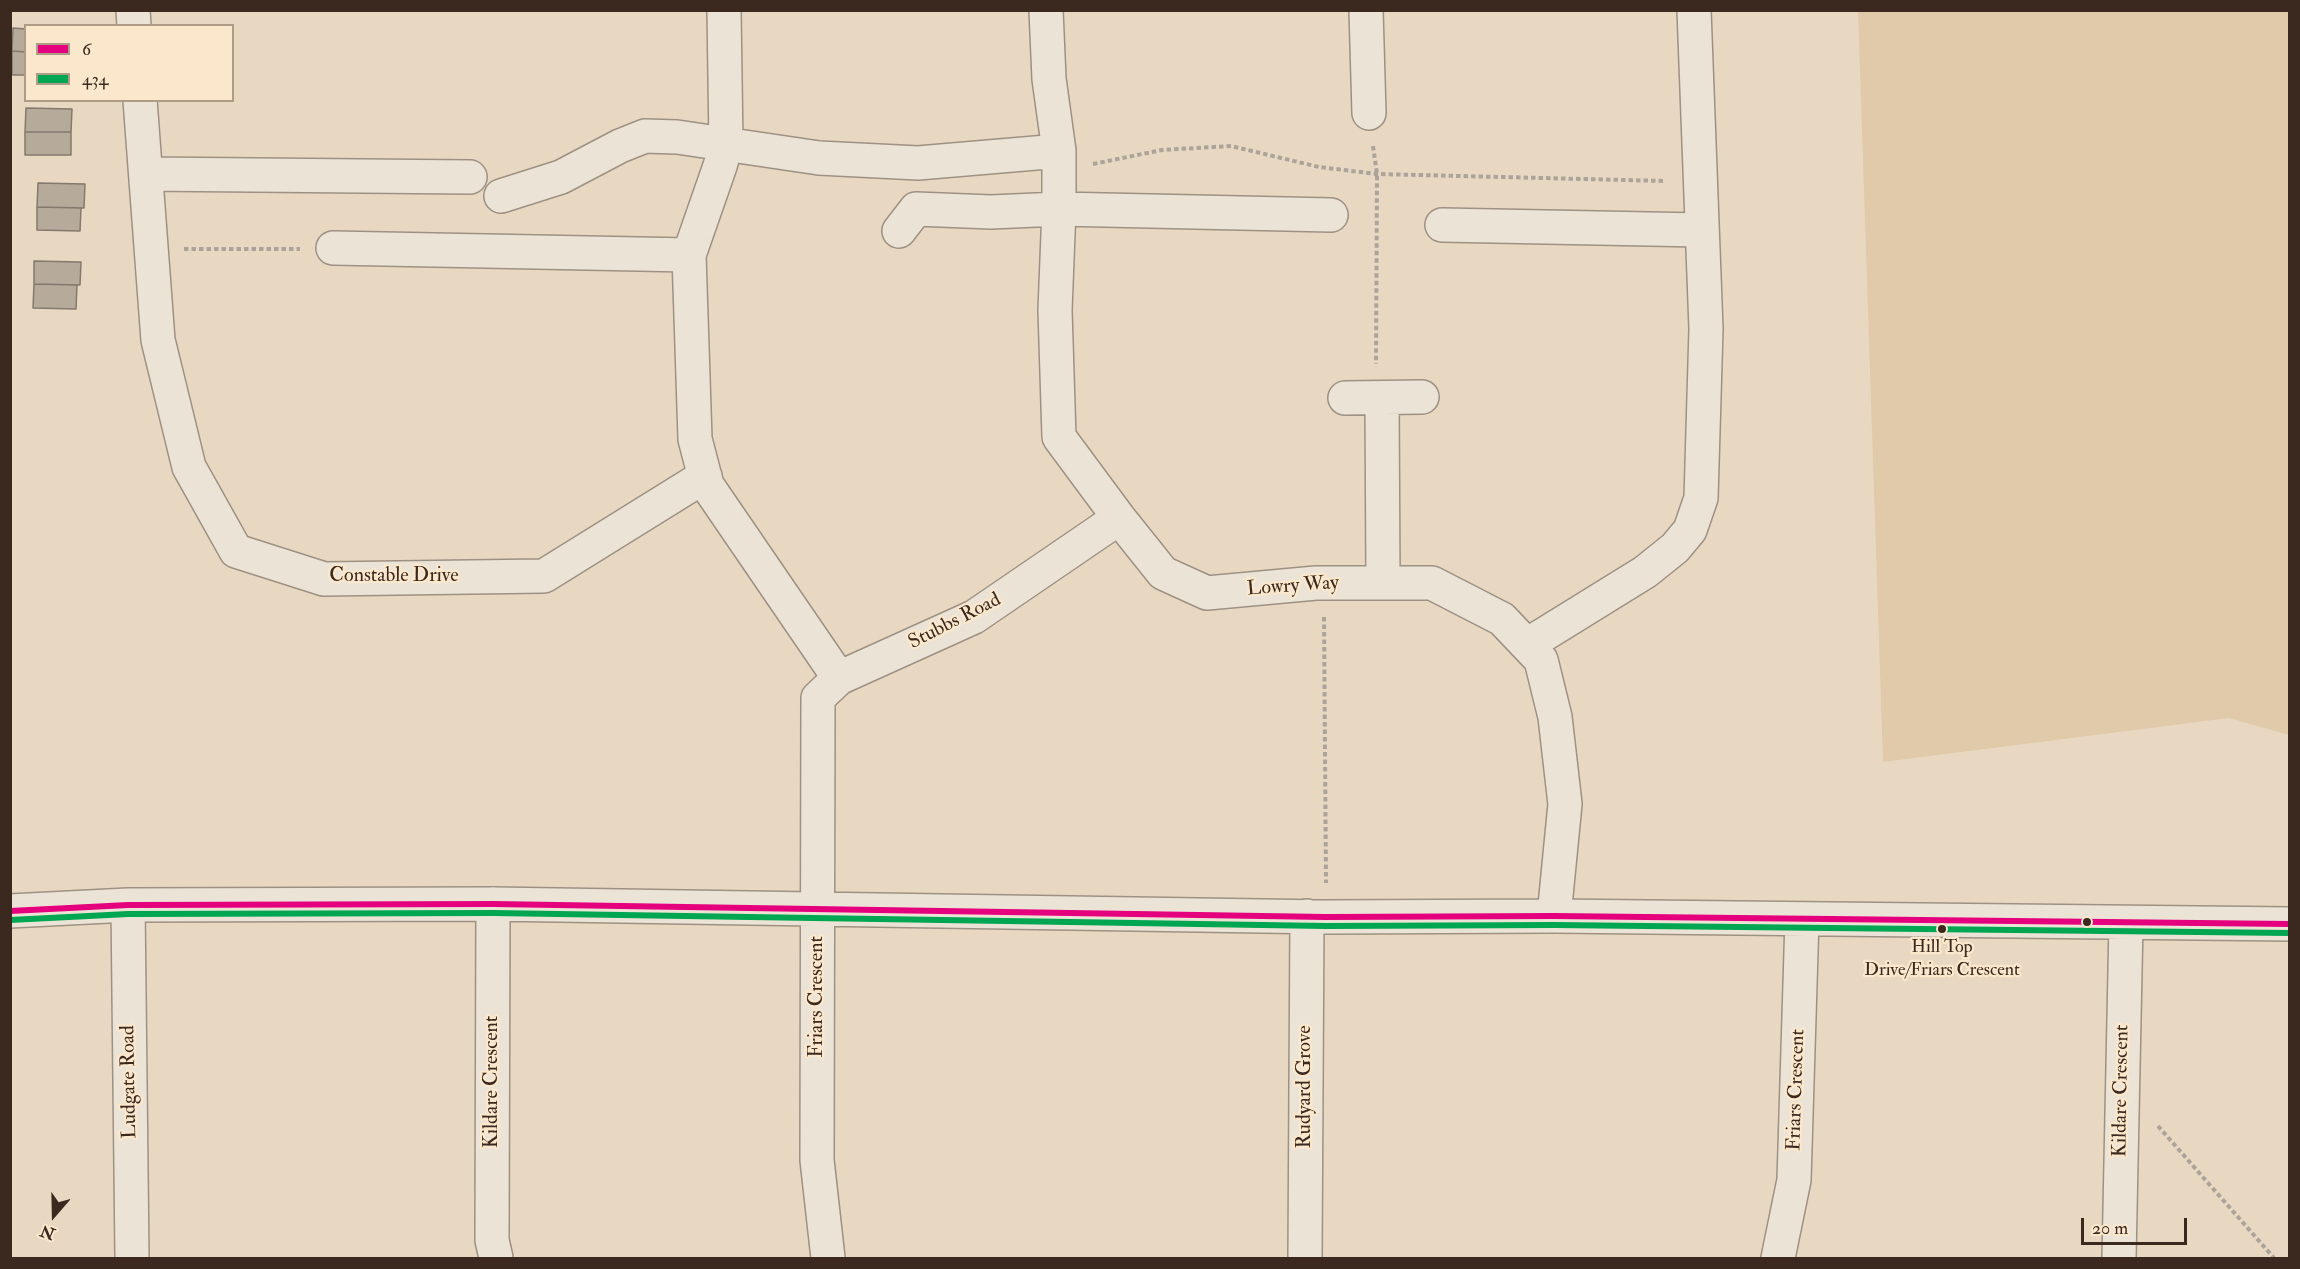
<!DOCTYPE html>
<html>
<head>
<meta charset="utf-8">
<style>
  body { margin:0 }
  #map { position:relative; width:2300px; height:1269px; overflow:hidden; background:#e9d8c1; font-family:"IM FELL Double Pica",serif }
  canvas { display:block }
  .frame { position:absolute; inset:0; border:12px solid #3b291f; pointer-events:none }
  .legend { position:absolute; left:24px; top:24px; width:210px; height:78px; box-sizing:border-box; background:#fbe8cc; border:2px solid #ae9c87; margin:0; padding:8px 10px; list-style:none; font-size:18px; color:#3b291f }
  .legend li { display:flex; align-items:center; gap:12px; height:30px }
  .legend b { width:30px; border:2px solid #ae9c87 }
  .north { position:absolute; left:24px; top:1185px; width:60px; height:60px; -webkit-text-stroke:4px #fbe8cc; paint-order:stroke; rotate:200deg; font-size:16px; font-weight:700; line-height:24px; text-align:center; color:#3b291f }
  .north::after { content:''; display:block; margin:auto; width:21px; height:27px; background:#3b291f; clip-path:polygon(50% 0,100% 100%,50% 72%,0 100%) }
  .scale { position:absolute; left:2081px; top:1218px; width:106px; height:27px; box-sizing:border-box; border:3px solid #3b291f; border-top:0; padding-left:8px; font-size:18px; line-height:21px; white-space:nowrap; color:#3b291f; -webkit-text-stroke:4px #fbe8cc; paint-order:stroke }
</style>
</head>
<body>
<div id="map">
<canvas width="2300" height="1269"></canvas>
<div class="frame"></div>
<ul class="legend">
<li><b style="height:8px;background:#e5007d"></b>6</li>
<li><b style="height:8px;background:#00a651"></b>434</li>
</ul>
<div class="north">N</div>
<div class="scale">20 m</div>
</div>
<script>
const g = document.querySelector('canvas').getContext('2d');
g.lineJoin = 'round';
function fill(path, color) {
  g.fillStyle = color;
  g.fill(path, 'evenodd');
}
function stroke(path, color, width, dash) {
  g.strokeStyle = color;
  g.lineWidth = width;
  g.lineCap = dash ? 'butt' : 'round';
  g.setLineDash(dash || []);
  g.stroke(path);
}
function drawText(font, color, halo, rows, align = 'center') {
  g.font = font + ' "IM FELL Double Pica",serif';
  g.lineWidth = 4.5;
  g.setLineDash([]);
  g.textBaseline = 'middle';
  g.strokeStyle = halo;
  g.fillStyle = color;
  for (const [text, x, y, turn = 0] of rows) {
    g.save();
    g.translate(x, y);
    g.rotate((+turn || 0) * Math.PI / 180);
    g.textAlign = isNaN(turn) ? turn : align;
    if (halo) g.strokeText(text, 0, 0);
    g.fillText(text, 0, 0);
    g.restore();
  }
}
fill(new Path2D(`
  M 1858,11 L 2289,11 L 2289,735 L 2229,718 L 1883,762 Z`), '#e0caaa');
const building = new Path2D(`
  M 13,28 L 26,29 L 26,52 L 12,51 Z
  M 12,51 L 26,52 L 26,75 L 12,75 Z
  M 26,108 L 72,109 L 71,132 L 25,132 Z
  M 25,132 L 71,132 L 71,155 L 25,155 Z
  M 38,183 L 85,184 L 84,208 L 37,207 Z
  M 37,207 L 81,208 L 80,231 L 37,230 Z
  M 34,261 L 81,262 L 80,285 L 34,284 Z
  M 34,284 L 77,285 L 76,309 L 33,308 Z`);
fill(building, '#b6aa9b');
stroke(building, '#84796d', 1.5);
const minor = new Path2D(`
  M 133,10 L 134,26
  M 724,10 L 726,145 L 720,166 L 689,255 L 695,439 L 707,485 L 839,678
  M 1366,10 L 1369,113
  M 140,100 L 158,340 L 189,467 L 236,551 L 324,579 L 544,576 L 705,476
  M 1059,151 L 1059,209 L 1055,310 L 1059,437 L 1119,518 L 1163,573 L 1207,593 L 1316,583 L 1432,583 L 1502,619 L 1541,660 L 1555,717 L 1565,804 L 1554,916
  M 146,174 L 470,177
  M 501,196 L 561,177 L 620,146 L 645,136 L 677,137 L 819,158 L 918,163 L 1059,151 L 1049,79 L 1046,10
  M 1442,225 L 1701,230
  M 899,231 L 916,209 L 991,212 L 1059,209 L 1331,215
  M 333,248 L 689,255
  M 1345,398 L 1422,397
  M 1382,398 L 1383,583
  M 1527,645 L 1645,572 L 1675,548 L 1690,530 L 1701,498 L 1706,329 L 1694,10
  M 493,904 L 492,1240 L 496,1258
  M 128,905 L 132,1258
  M 10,911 L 128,905 L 493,904 L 1326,917 L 1554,916 L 2290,924
  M 828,1258 L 817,1160 L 818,698 L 839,678 L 974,617 L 1119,518
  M 1305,1258 L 1307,916
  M 1778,1258 L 1794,1180 L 1802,919
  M 2119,1258 L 2126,923`);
stroke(minor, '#9d9183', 36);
stroke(new Path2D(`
  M 1373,146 L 1377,174 L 1376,364
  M 1093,164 L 1162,150 L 1231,146 L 1319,167 L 1377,174 L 1666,181
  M 184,249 L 300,249
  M 1324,617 L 1326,883
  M 2158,1126 L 2274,1258`), '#aca49b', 4, [4.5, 3]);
stroke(minor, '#ece3d7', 33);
stroke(new Path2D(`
  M 10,911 L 128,905 L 493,904 L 1326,917 L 1554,916 L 2290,924`), '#e5007d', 6);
stroke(new Path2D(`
  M 10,920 L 128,914 L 493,913 L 1326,926 L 1554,925 L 2290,933`), '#00a651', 6);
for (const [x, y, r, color] of [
  [2087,922,5,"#3b291f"],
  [1942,929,5,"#3b291f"]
]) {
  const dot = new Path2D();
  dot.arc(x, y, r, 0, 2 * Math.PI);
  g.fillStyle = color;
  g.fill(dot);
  stroke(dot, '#fbe8cc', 2);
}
drawText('18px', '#3b291f', '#fbe8cc', [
  ["Hill Top",1942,948],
  ["Drive/Friars Crescent",1942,971]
]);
drawText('20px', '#3b291f', '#fbe8cc', [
  ["Constable Drive",394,577],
  ["Lowry Way",1293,587,-4],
  ["Stubbs Road",955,622,-27],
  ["Friars Crescent",818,997,-90],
  ["Ludgate Road",130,1082,-91],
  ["Kildare Crescent",493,1082,-90],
  ["Rudyard Grove",1306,1087,-90],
  ["Friars Crescent",1797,1090,-88],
  ["Kildare Crescent",2122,1091,-89]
]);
</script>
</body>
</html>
